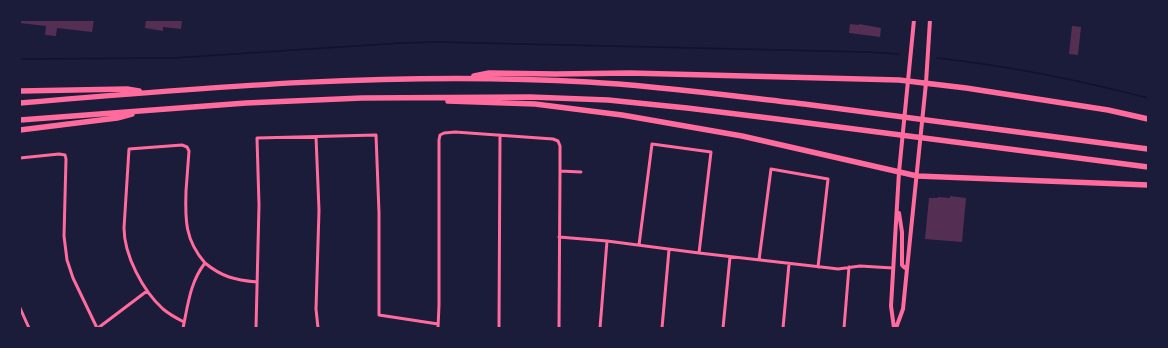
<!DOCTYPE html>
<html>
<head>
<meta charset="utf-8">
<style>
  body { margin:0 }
  #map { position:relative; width:1168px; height:348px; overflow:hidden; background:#1b1b3a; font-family:Mulish,sans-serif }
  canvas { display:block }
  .frame { position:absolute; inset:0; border:21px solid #1b1b3a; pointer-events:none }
</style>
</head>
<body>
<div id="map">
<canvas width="1168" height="348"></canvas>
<div class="frame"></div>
</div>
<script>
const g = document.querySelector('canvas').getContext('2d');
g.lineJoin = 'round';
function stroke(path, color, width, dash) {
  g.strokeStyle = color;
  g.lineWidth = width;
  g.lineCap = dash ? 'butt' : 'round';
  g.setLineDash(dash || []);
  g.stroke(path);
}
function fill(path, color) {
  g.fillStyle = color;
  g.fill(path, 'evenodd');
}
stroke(new Path2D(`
  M 937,58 C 1009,66 1079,80 1148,98
  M 20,59 L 173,58 L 401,43 L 437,42 L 867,52 L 899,54`), '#12122b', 1.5);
fill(new Path2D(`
  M 20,20 L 94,20 L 92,32 L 57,28 L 56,36 L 45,35 L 46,26 L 20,23 Z
  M 146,20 L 182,20 L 181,29 L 163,27 L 163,31 L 145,28 Z
  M 850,24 L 859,25 L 859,24 L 881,28 L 880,37 L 849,33 Z
  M 1072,26 L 1081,27 L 1078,55 L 1069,54 Z
  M 950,196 L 966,198 L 962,242 L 925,239 L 929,198 L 938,198 L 938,197 L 950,198 Z`), '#542f53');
stroke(new Path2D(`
  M 316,137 L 319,210 L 316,309 L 318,328
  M 20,158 L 59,154 L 65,155 L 66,159 L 64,236 L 67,260 L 73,278 L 97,328
  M 560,171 L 581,172
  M 559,237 L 607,241 L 699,253 L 830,268 L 838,269 L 860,266 L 893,268
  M 639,245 L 652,144 L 711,152 L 699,253
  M 759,260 L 771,169 L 828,179 L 818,267
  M 205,263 C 222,277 235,280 257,282
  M 20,308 L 29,328
  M 98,328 L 147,291
  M 183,328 C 188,305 190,282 205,263 C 185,240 185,220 186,191 C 187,178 188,164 189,151 L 187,147 L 182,145 L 129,149 L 124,228 C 124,255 143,291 163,309 C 169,314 176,318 184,322
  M 256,328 L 259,205 L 257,138 L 376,135 L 379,213 L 379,315 L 438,324
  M 438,328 L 439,305 L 439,140 L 440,135 L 444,133 L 455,132 L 553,139 L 558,141 L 560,146 L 560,171 L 559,328
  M 499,328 L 500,135
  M 600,328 L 607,241
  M 662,328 L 669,250
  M 723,328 L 730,257
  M 783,328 L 789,264
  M 844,328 L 849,267`), '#ff6b9d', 3);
stroke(new Path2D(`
  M 899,213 L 902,232 L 902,265 L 904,267 L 907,269
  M 894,328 L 891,306 L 899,172 L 914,20
  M 896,328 L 903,309 L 907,269 L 926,83 L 930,20`), '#ff6b9d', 4);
stroke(new Path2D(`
  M 474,76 L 489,73 L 556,74 L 630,73 L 899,80 L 966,88 L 1108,110 L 1148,119
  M 20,91 L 127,89 L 139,91
  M 448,101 L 535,104 L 622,115 L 742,136 L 917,176 L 1148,185
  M 20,103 C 209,87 398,71 588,82 C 660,86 732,96 804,104 C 918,118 1033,134 1148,149
  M 20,120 L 246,103 L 362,98 L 530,97 L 608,100 L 687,108 L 777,119 L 1148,167
  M 20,130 L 117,118 L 132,114`), '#ff6b9d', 5.5);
</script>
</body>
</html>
